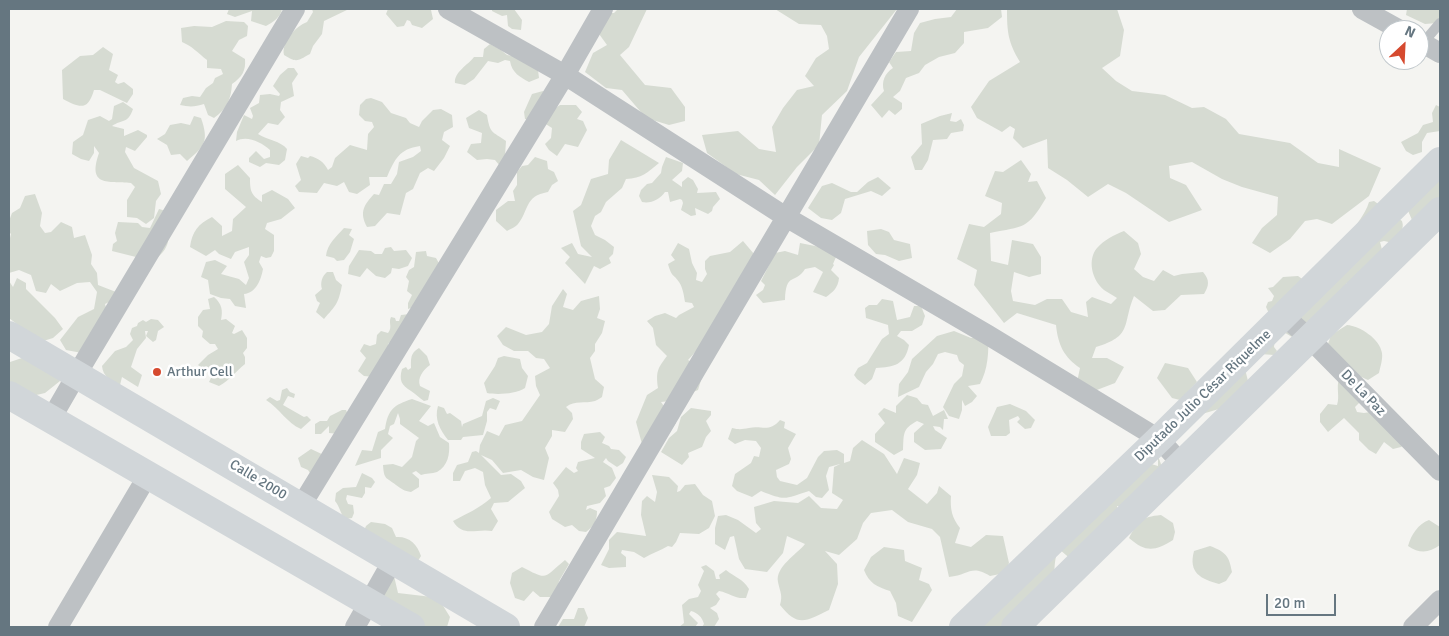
<!DOCTYPE html>
<html>
<head>
<meta charset="utf-8">
<style>
  body { margin:0 }
  #map { position:relative; width:1449px; height:636px; overflow:hidden; background:#f4f4f1; font-family:Signika,sans-serif }
  canvas { display:block }
  .frame { position:absolute; inset:0; border:10px solid #657680; pointer-events:none }
  .north { position:absolute; left:1379px; top:20px; width:50px; height:50px; box-sizing:border-box; background:#fff; border:1px solid #c1c8cc; border-radius:50%; rotate:25deg; font-size:14px; font-weight:700; line-height:20px; text-align:center; color:#657680 }
  .north::after { content:''; display:block; margin:auto; width:18px; height:22px; background:#d64a2f; clip-path:polygon(50% 0,100% 100%,50% 72%,0 100%) }
  .scale { position:absolute; left:1266px; top:594px; width:70px; height:22px; box-sizing:border-box; border:2px solid #657680; border-top:0; padding-left:6px; font-size:15px; line-height:18px; white-space:nowrap; color:#657680; -webkit-text-stroke:4px #fff; paint-order:stroke }
</style>
</head>
<body>
<div id="map">
<canvas width="1449" height="636"></canvas>
<div class="frame"></div>
<div class="north">N</div>
<div class="scale">20 m</div>
</div>
<script>
const g = document.querySelector('canvas').getContext('2d');
g.lineJoin = 'round';
function fill(path, color) {
  g.fillStyle = color;
  g.fill(path, 'evenodd');
}
function stroke(path, color, width, dash) {
  g.strokeStyle = color;
  g.lineWidth = width;
  g.lineCap = dash ? 'butt' : 'round';
  g.setLineDash(dash || []);
  g.stroke(path);
}
function drawText(font, color, halo, rows, align = 'center') {
  g.font = font + ' Signika,sans-serif';
  g.lineWidth = 5;
  g.setLineDash([]);
  g.textBaseline = 'middle';
  g.strokeStyle = halo;
  g.fillStyle = color;
  for (const [text, x, y, turn = 0] of rows) {
    g.save();
    g.translate(x, y);
    g.rotate((+turn || 0) * Math.PI / 180);
    g.textAlign = isNaN(turn) ? turn : align;
    if (halo) g.strokeText(text, 0, 0);
    g.fillText(text, 0, 0);
    g.restore();
  }
}
fill(new Path2D(`
  M 229,9 L 282,9 C 280,18 273,22 266,26 L 251,21 L 252,11 L 235,17 L 227,14 Z
  M 312,9 L 349,9 L 324,21 L 322,34 L 313,46 L 310,54 C 297,61 297,63 284,55 C 281,42 296,26 307,22 L 313,12 Z
  M 388,9 L 426,9 L 431,10 L 433,19 L 422,28 L 412,25 L 410,21 L 407,20 L 404,26 L 397,27 L 386,14 Z
  M 492,9 L 514,9 L 522,20 L 521,30 L 512,29 L 508,26 L 507,15 L 502,16 L 492,11 Z
  M 618,9 L 647,9 L 629,47 L 620,55 L 645,85 L 671,88 L 685,107 L 685,121 L 669,125 L 646,118 L 622,90 L 606,88 L 585,72 L 593,53 L 607,45 L 589,20 L 606,13 L 614,13 Z
  M 775,9 L 897,9 L 859,57 L 847,91 L 822,115 L 819,145 L 797,167 L 775,195 L 759,180 L 736,174 L 707,153 L 702,135 L 738,131 L 759,149 L 776,152 L 772,127 L 783,108 L 797,90 L 814,86 L 805,76 L 816,58 L 829,49 L 827,36 L 821,25 L 799,24 Z
  M 957,9 L 1001,9 L 1002,17 L 988,28 L 964,32 L 964,43 L 955,53 L 939,57 L 925,65 L 919,73 L 906,78 L 900,91 L 893,97 L 902,103 L 902,109 L 895,115 L 889,110 L 882,118 L 871,105 L 884,91 C 881,82 885,73 893,68 L 889,62 L 896,52 L 911,51 L 914,33 L 920,23 L 935,19 L 951,17 Z
  M 1007,9 L 1117,9 L 1124,30 L 1120,56 L 1102,68 L 1116,81 L 1132,91 L 1165,95 L 1192,108 L 1204,107 L 1226,119 L 1239,134 L 1290,143 L 1318,163 L 1339,167 L 1339,149 L 1381,168 L 1369,196 L 1332,224 L 1317,219 L 1305,221 L 1290,239 L 1270,253 L 1252,243 L 1262,228 L 1277,215 L 1278,197 L 1242,187 L 1222,179 L 1192,162 L 1169,166 L 1170,178 L 1186,185 L 1202,210 L 1169,222 L 1126,193 L 1108,184 L 1088,197 L 1067,180 L 1048,168 L 1047,139 L 1023,148 L 1013,138 L 1015,129 L 1010,126 L 1002,132 L 977,118 L 971,107 L 989,81 L 1020,62 C 1008,42 1007,32 1007,9 Z
  M 1407,9 L 1440,9 L 1440,24 L 1437,23 L 1425,24 L 1406,15 Z
  M 226,21 L 244,22 L 248,26 L 247,36 L 239,40 L 232,51 L 245,59 C 246,71 242,77 232,84 C 231,99 227,109 214,118 L 208,115 L 204,104 C 195,107 189,107 180,105 L 183,98 L 192,96 L 200,97 L 206,88 L 213,83 L 215,78 L 223,74 L 221,69 L 207,68 L 207,60 C 198,53 192,46 182,42 L 181,28 L 194,26 L 212,27 Z
  M 490,44 L 501,50 L 507,55 L 518,57 L 538,70 L 539,78 L 529,82 C 520,77 512,73 510,61 L 505,60 L 498,63 L 488,61 L 474,79 L 465,85 L 455,83 C 454,72 468,65 474,57 L 483,57 L 484,49 Z
  M 103,47 L 113,54 L 109,70 L 118,75 L 115,82 L 118,84 L 124,82 L 133,89 L 133,94 L 127,103 L 100,90 L 94,90 C 88,111 80,108 63,99 L 62,70 L 80,56 L 93,55 Z
  M 288,68 L 294,68 L 298,74 L 292,83 L 294,96 L 281,102 L 280,110 L 285,117 L 278,125 L 268,123 L 258,134 C 267,140 281,141 287,149 L 285,160 L 279,165 L 266,163 L 260,167 L 249,162 L 249,158 L 256,151 L 264,159 L 270,157 L 270,150 C 261,142 247,135 236,141 L 237,132 L 244,115 L 252,119 L 253,116 L 250,108 L 259,103 L 260,95 L 270,94 L 279,96 L 280,94 L 273,86 L 280,75 Z
  M 543,91 L 551,101 L 554,109 L 560,105 L 576,105 L 582,112 L 577,119 L 583,121 L 587,130 L 578,147 L 565,144 L 557,156 L 549,150 L 545,144 L 551,138 L 552,128 L 541,121 L 525,119 L 524,112 L 532,94 Z
  M 371,98 L 382,102 L 391,113 L 406,118 L 410,123 L 419,127 L 422,121 L 433,110 L 441,109 L 452,115 L 453,127 L 444,132 L 442,140 L 450,146 L 444,158 L 434,171 L 428,168 L 420,173 L 413,189 L 406,193 L 400,215 L 387,213 L 375,226 L 367,227 C 359,212 364,205 374,194 L 379,195 L 384,184 L 391,184 L 397,174 L 399,162 L 413,157 L 421,151 L 420,146 C 399,149 395,159 387,177 L 369,177 L 370,185 L 357,194 L 349,192 L 344,182 L 337,186 L 324,183 L 317,193 L 299,192 L 295,186 L 301,180 L 296,164 L 301,156 L 308,158 L 310,156 C 318,158 324,162 328,170 L 332,167 L 335,158 L 350,145 L 367,150 L 368,134 L 374,127 L 372,122 L 365,121 L 359,115 L 360,105 L 366,99 Z
  M 123,102 L 133,109 C 128,124 122,119 112,126 L 124,129 L 124,136 L 138,130 L 147,135 L 147,137 L 135,151 L 126,147 L 125,152 L 134,168 L 158,181 L 161,194 L 156,201 L 154,218 L 146,224 L 137,218 L 127,217 L 127,200 L 135,187 L 131,183 C 108,181 87,187 99,153 L 94,146 L 94,153 L 89,161 L 81,159 L 72,154 L 73,142 L 83,135 L 88,120 L 100,116 L 109,121 L 112,119 L 114,106 Z
  M 1436,105 L 1440,107 L 1440,131 L 1427,133 L 1422,142 L 1422,152 L 1413,155 L 1406,151 L 1401,142 L 1418,133 L 1423,125 L 1433,122 L 1432,113 Z
  M 479,110 L 487,115 C 490,134 492,131 506,141 L 505,156 L 500,166 L 495,160 L 487,159 L 477,160 L 467,152 L 471,144 L 481,143 L 482,133 L 469,128 L 466,118 Z
  M 952,113 L 950,121 L 956,122 L 961,119 L 964,125 L 963,131 L 951,133 L 947,139 L 933,140 L 928,160 L 922,170 L 915,170 L 911,157 L 922,144 L 921,124 L 940,116 Z
  M 194,116 L 201,118 C 209,141 205,146 187,161 L 180,154 L 171,155 L 167,145 L 157,139 L 165,134 L 170,125 L 181,123 L 190,125 Z
  M 621,140 L 659,163 C 647,173 642,178 626,179 L 622,188 L 606,202 L 601,212 L 595,216 L 591,226 L 595,235 L 605,240 L 614,247 L 613,254 L 609,258 L 611,263 L 600,269 L 594,266 L 585,284 L 565,263 L 570,257 L 561,248 L 572,243 L 578,254 L 592,257 L 581,246 L 573,211 L 581,205 L 591,179 L 608,174 L 609,160 Z
  M 535,157 L 547,161 L 548,169 L 554,172 L 558,181 L 552,185 L 548,192 C 524,196 529,211 518,224 C 516,227 510,229 507,231 L 496,221 L 496,210 L 508,201 L 515,201 L 513,191 L 517,185 L 517,172 L 522,166 L 528,165 Z
  M 666,157 L 683,163 L 682,171 L 672,180 L 682,187 L 682,182 L 688,177 L 693,180 L 698,189 L 697,193 L 716,192 L 720,199 L 713,207 L 712,211 L 708,214 L 695,208 L 696,215 L 691,216 L 681,210 L 683,203 L 682,200 L 680,199 L 670,202 L 668,192 L 665,192 C 660,199 651,204 642,202 L 639,196 L 641,190 L 647,184 L 652,183 L 661,173 L 662,167 Z
  M 1021,160 L 1031,174 L 1028,182 L 1037,181 L 1046,198 C 1027,230 1024,226 990,233 L 991,261 L 1008,265 L 1012,240 L 1033,244 L 1041,257 L 1041,274 L 1029,277 L 1014,272 L 1011,291 L 1013,301 L 1035,305 L 1047,299 L 1062,299 L 1071,312 L 1088,317 L 1086,302 L 1092,297 L 1111,304 L 1117,298 C 1113,295 1108,293 1104,290 C 1092,280 1087,260 1097,248 C 1104,240 1114,235 1124,231 L 1138,243 L 1141,254 L 1134,269 L 1143,277 L 1154,281 L 1163,270 L 1174,276 L 1182,274 L 1203,272 C 1210,280 1209,286 1204,294 L 1181,295 L 1165,310 L 1153,311 L 1134,296 C 1122,325 1133,336 1096,347 L 1092,358 L 1107,358 L 1124,367 L 1115,383 L 1089,393 L 1077,382 L 1080,368 C 1064,357 1058,345 1056,325 L 1017,313 L 1004,323 L 974,285 L 977,270 L 957,259 L 969,224 L 984,227 L 1001,214 L 1002,203 L 985,196 L 995,171 L 1003,172 Z
  M 1440,163 L 1440,210 L 1412,220 L 1406,206 Z
  M 238,165 L 250,178 C 250,191 251,195 262,202 L 262,195 L 272,190 L 288,199 L 295,208 L 281,219 L 267,223 L 265,229 L 274,235 L 274,251 L 271,257 L 266,258 L 261,256 L 259,262 L 263,269 C 261,280 256,293 244,294 L 246,308 L 235,306 L 230,299 L 221,298 L 210,294 L 208,280 L 201,277 L 206,262 L 215,260 L 227,266 L 221,274 L 239,279 L 246,285 L 249,278 L 244,262 L 249,255 L 249,247 L 235,252 L 231,259 L 219,254 L 215,250 L 206,256 L 190,247 C 192,232 198,224 212,217 L 222,226 L 222,236 L 232,231 L 233,219 L 246,207 L 225,189 L 225,174 Z
  M 878,177 L 891,188 L 882,196 L 871,191 L 845,199 L 841,213 L 832,220 L 821,218 L 808,208 L 822,186 L 832,183 L 851,192 L 857,192 L 868,182 Z
  M 35,194 L 42,213 L 40,226 L 45,233 L 51,232 L 61,222 L 72,227 L 74,238 L 85,235 L 92,255 L 91,264 L 97,273 L 98,285 L 116,292 L 115,299 L 105,304 L 107,311 L 82,353 L 66,350 L 60,340 L 78,317 L 94,309 L 97,292 L 90,282 L 77,283 L 60,291 L 51,284 L 46,293 L 36,291 L 31,275 L 19,270 L 9,273 L 9,242 L 11,234 L 9,232 L 9,221 L 12,213 L 20,208 L 25,196 Z
  M 1374,201 L 1402,221 C 1405,230 1399,235 1393,243 L 1384,241 L 1380,242 L 1385,261 L 1351,283 L 1346,283 L 1346,288 L 1292,337 L 1282,331 L 1275,337 L 1274,347 L 1277,351 L 1274,355 L 1260,354 L 1272,320 L 1266,307 L 1268,302 L 1272,301 L 1274,296 L 1268,288 L 1273,287 L 1283,277 L 1298,276 L 1305,281 C 1323,262 1362,226 1369,202 Z
  M 159,209 L 166,211 C 168,229 174,244 158,257 L 146,254 L 136,257 L 112,251 L 113,244 L 117,241 L 115,233 L 118,222 L 138,223 L 142,227 L 150,228 Z
  M 344,228 L 352,229 L 349,235 L 354,239 L 350,252 L 344,260 L 337,261 L 334,258 L 326,256 C 327,244 337,236 344,228 Z
  M 881,229 L 889,232 L 894,240 L 910,244 L 912,258 L 899,261 L 885,255 L 876,254 L 868,245 L 867,231 Z
  M 743,241 L 754,254 L 699,348 L 688,360 L 699,366 L 702,377 L 698,390 L 670,401 L 661,402 L 676,423 L 662,444 L 642,444 L 636,422 L 647,395 L 658,388 C 656,372 657,369 667,356 L 656,345 L 653,328 L 647,321 L 655,316 L 665,313 L 676,318 L 679,315 L 694,307 L 692,303 L 685,302 C 684,296 683,288 679,282 C 673,273 672,278 668,264 L 675,260 L 671,255 L 678,243 L 689,249 L 692,263 L 697,273 L 696,280 L 702,282 L 707,274 L 705,269 L 705,261 L 710,256 L 730,252 Z
  M 800,243 L 825,248 L 836,257 L 833,264 L 834,265 L 831,270 L 839,278 C 838,288 833,292 826,297 L 813,292 L 823,272 L 815,267 L 805,269 C 795,285 786,271 785,300 L 763,303 L 756,295 L 763,290 L 765,285 L 761,281 L 775,253 L 785,251 L 798,255 Z
  M 391,247 L 394,251 L 406,250 L 412,258 L 408,266 L 399,269 L 392,268 L 391,273 L 385,278 L 376,276 L 367,268 L 360,277 L 348,274 L 349,266 L 359,250 L 371,251 L 375,254 L 382,254 L 385,248 Z
  M 426,251 L 427,256 L 436,258 L 440,265 L 411,308 L 408,309 L 408,303 L 412,295 L 407,291 L 409,281 L 406,277 L 409,270 L 414,267 L 416,252 Z
  M 327,272 L 333,272 L 336,280 L 342,285 C 338,305 336,305 324,319 L 316,312 L 320,303 L 317,301 L 315,295 L 322,289 C 320,283 322,276 327,272 Z
  M 17,278 L 26,283 L 26,289 L 55,318 L 63,329 L 53,338 L 40,342 L 9,318 L 9,281 L 13,287 Z
  M 563,289 L 567,294 L 563,307 L 573,310 L 581,301 L 599,296 L 600,309 L 597,318 L 605,321 L 602,333 L 595,344 L 595,351 L 590,358 L 595,379 L 604,387 L 602,397 C 600,398 598,400 595,401 C 585,404 575,400 566,407 L 572,413 L 573,419 L 565,432 L 552,430 L 552,436 L 545,448 L 549,458 L 544,480 L 533,477 L 521,470 L 503,473 L 492,460 L 481,455 L 501,475 L 511,474 L 521,481 L 525,488 L 508,502 L 494,503 L 491,509 L 498,521 L 492,531 C 476,528 463,538 453,521 C 466,514 480,508 491,498 L 485,485 L 483,472 L 475,468 L 465,471 L 460,481 L 453,481 L 453,473 L 457,465 L 468,462 L 472,452 L 476,451 L 479,453 L 480,445 L 487,431 L 499,436 L 505,425 L 522,421 L 540,395 L 536,386 L 535,376 L 550,368 L 544,359 L 536,358 L 528,351 L 514,351 L 503,345 L 497,336 L 506,327 L 526,335 L 542,332 L 549,324 L 552,306 Z
  M 214,297 C 222,304 223,310 221,320 L 226,319 L 235,326 L 232,333 L 234,334 L 242,330 L 247,338 L 247,348 L 243,353 L 245,357 L 245,364 C 235,372 230,380 219,386 L 209,382 L 212,376 L 198,365 L 208,355 L 218,349 L 215,344 L 210,344 L 202,337 L 203,331 L 198,326 L 198,317 L 203,310 L 210,309 L 208,299 Z
  M 882,299 L 893,301 L 897,320 L 910,317 L 914,306 L 921,306 L 925,316 L 922,325 L 912,331 L 901,331 L 897,336 L 904,340 L 909,345 C 905,365 894,367 876,368 L 872,379 L 865,385 L 857,379 L 854,375 L 858,368 L 867,363 L 882,339 L 889,334 L 888,325 L 866,318 L 865,308 L 869,305 L 877,305 Z
  M 410,314 L 392,341 L 388,344 L 388,357 L 374,377 L 364,376 L 358,371 L 366,358 L 360,351 L 364,344 L 370,346 L 376,344 L 377,335 L 381,331 L 388,333 C 393,327 388,323 391,317 L 395,318 L 396,321 L 399,321 L 401,315 Z
  M 151,319 L 158,320 L 164,327 L 158,331 L 156,340 L 153,342 L 146,336 L 148,331 L 145,331 L 146,338 L 137,349 L 131,367 L 142,375 L 138,387 L 122,377 L 120,385 C 110,381 103,376 102,366 L 115,351 L 126,347 L 133,340 L 130,334 L 132,328 L 137,326 L 138,323 L 143,320 L 146,322 Z
  M 1347,325 C 1360,326 1380,339 1382,353 C 1383,359 1380,368 1379,373 L 1368,380 L 1357,375 L 1325,353 L 1331,335 Z
  M 954,331 L 971,338 L 988,335 C 989,352 988,369 980,384 L 968,386 L 977,396 L 972,402 L 965,406 L 962,400 L 962,410 L 959,419 L 949,416 L 943,407 L 954,384 L 962,376 L 964,365 L 959,361 L 957,355 L 945,352 L 938,354 L 933,364 L 926,372 L 919,387 L 898,397 L 899,384 L 908,372 L 912,359 L 937,336 Z
  M 419,348 L 427,356 L 430,365 C 423,370 417,378 420,386 L 430,391 L 428,400 L 424,401 C 419,398 416,394 411,391 C 401,385 399,380 402,369 L 406,367 L 408,370 L 411,368 C 411,359 410,353 419,348 Z
  M 31,355 L 55,370 L 60,381 L 45,393 L 15,400 L 9,411 L 9,367 L 10,362 Z
  M 504,356 L 520,359 L 522,368 L 528,376 L 525,388 C 516,394 497,395 487,393 L 484,383 L 495,366 L 498,358 Z
  M 1165,363 L 1188,368 L 1197,382 L 1180,400 L 1172,398 L 1157,378 Z
  M 1245,369 L 1249,385 L 1229,406 L 1202,414 Z
  M 1339,378 L 1361,401 L 1355,407 L 1357,412 L 1364,413 L 1370,412 L 1406,443 L 1401,447 L 1393,449 L 1384,442 L 1376,454 L 1369,450 L 1359,440 L 1359,433 L 1344,418 L 1328,432 L 1320,422 L 1320,414 L 1328,404 L 1337,405 C 1340,396 1336,388 1339,378 Z
  M 287,388 L 290,392 L 295,394 L 294,398 L 288,396 L 283,405 L 304,417 L 307,416 L 311,420 L 301,429 C 287,423 280,409 266,400 L 270,397 L 277,401 L 280,400 L 282,390 Z
  M 907,395 L 917,398 L 922,404 L 928,405 L 933,416 L 944,410 L 948,419 L 944,419 L 943,430 L 940,427 L 933,426 L 935,430 L 947,438 L 941,449 L 925,450 L 914,442 L 914,433 L 924,424 L 917,421 C 902,429 904,434 903,450 L 894,455 L 875,442 L 875,434 L 885,423 L 878,414 L 884,408 L 896,413 L 896,406 Z
  M 493,398 L 500,401 L 496,410 L 490,408 L 487,412 L 487,421 L 483,435 L 463,437 L 461,440 L 448,440 C 440,430 434,419 438,406 L 444,408 L 447,414 L 450,413 L 461,421 L 462,427 L 463,424 L 482,416 L 486,401 Z
  M 412,399 L 431,406 L 419,421 L 428,426 L 434,423 L 440,437 L 449,443 C 450,454 448,466 437,472 C 432,474 426,473 421,475 L 416,471 L 412,473 L 419,479 L 419,487 L 411,492 C 404,491 402,489 396,485 C 386,477 384,480 383,465 L 393,464 L 402,467 L 412,457 L 416,441 L 419,438 L 400,424 L 400,419 L 398,413 L 394,424 L 390,426 L 388,434 L 393,438 L 381,450 L 381,458 L 355,466 L 362,450 L 372,451 L 378,432 L 385,429 C 388,409 394,405 412,399 Z
  M 1010,404 L 1026,411 L 1035,420 L 1031,428 L 1025,429 L 1017,422 L 1020,419 L 1018,416 L 1009,420 L 1010,433 L 1006,436 L 991,436 L 988,427 L 997,407 Z
  M 691,408 L 711,411 L 711,415 L 706,421 L 711,431 L 706,437 L 702,447 L 688,453 L 689,457 L 682,465 L 661,452 L 669,438 L 677,431 L 681,417 Z
  M 342,410 L 346,410 L 350,419 L 340,434 L 329,433 L 329,426 L 321,434 L 315,434 L 315,424 L 320,421 L 327,421 L 330,416 Z
  M 780,420 L 785,422 L 784,428 L 796,434 L 788,448 L 791,459 L 789,464 L 776,470 L 777,477 L 780,481 L 797,485 L 807,478 L 818,457 L 824,451 L 837,450 L 844,454 L 844,463 L 850,461 L 853,448 L 862,440 L 884,454 L 897,474 L 904,458 L 920,463 L 917,475 L 908,489 L 927,504 L 937,493 L 939,486 L 951,496 C 950,509 952,518 960,528 L 955,543 L 971,547 L 986,535 L 1003,536 L 1009,563 L 1005,573 L 990,576 C 971,564 969,575 949,577 L 940,537 L 932,529 L 908,522 L 892,510 L 871,513 L 863,523 L 857,539 L 839,555 L 825,551 L 837,564 L 838,584 L 829,610 C 806,621 798,628 780,605 C 783,595 780,592 778,582 C 775,567 797,554 805,544 L 787,536 L 783,553 L 767,572 L 745,569 L 739,559 L 734,536 L 730,537 L 725,550 L 715,544 L 715,528 L 718,516 L 726,515 L 738,520 L 756,533 L 761,529 L 756,523 L 754,507 L 774,501 L 798,503 L 809,496 L 821,508 L 837,509 L 843,500 L 832,493 L 834,467 L 840,464 L 829,467 L 826,476 L 829,490 L 822,498 L 816,497 L 809,491 C 784,499 786,501 761,491 L 752,497 L 737,491 L 732,486 L 735,474 L 751,463 L 754,456 L 759,457 L 761,448 L 756,441 L 745,440 L 735,444 L 728,439 L 732,428 C 740,430 742,429 749,428 C 762,425 769,433 780,420 Z
  M 600,432 L 605,437 L 602,443 L 609,446 L 611,449 L 619,450 L 626,457 L 623,463 L 617,467 L 608,461 L 606,458 L 603,462 L 612,468 L 616,478 L 610,486 L 604,488 L 606,496 L 600,503 L 587,506 L 586,510 L 590,508 L 597,511 C 597,521 594,526 586,532 L 579,531 L 572,525 L 565,527 L 552,519 L 549,512 L 559,496 L 558,490 L 553,483 L 566,467 L 574,473 L 578,471 L 576,468 L 578,462 L 595,458 L 581,449 L 581,442 L 584,434 Z
  M 311,449 L 326,456 L 312,476 L 308,470 L 301,467 L 298,458 Z
  M 1158,456 L 1165,475 L 1133,507 L 1117,506 L 1118,526 L 1073,561 L 1059,549 C 1054,559 1055,565 1054,576 C 1053,589 1045,618 1035,627 L 958,627 L 1138,460 L 1158,466 Z
  M 362,473 L 372,478 L 375,482 L 371,488 L 365,487 L 365,493 L 362,498 L 347,495 L 346,499 L 348,504 L 353,505 L 354,513 L 352,518 L 345,519 C 340,513 340,507 335,501 L 336,493 L 343,488 L 356,487 Z
  M 652,475 L 669,477 L 678,486 L 677,492 L 680,491 L 685,485 L 695,484 L 703,495 L 712,501 L 715,516 L 709,528 L 699,534 L 680,533 L 676,542 L 672,547 L 668,546 C 660,551 652,553 644,558 L 634,552 L 622,550 L 621,553 L 626,557 L 626,567 L 609,568 L 601,565 L 609,549 L 609,540 L 617,532 L 646,536 L 641,515 L 642,501 L 647,496 L 655,502 L 657,492 Z
  M 1161,515 L 1173,523 L 1175,532 L 1173,540 C 1155,551 1146,553 1129,538 C 1138,521 1141,517 1161,515 Z
  M 1429,520 L 1440,527 L 1440,545 C 1429,553 1420,554 1408,546 C 1411,535 1418,524 1429,520 Z
  M 371,522 L 385,524 L 392,528 L 396,537 C 409,536 417,544 421,556 L 416,564 L 363,533 L 366,526 Z
  M 1210,546 C 1226,552 1229,556 1232,572 L 1226,581 L 1219,584 C 1201,579 1188,573 1194,551 Z
  M 884,547 L 904,550 L 905,561 L 922,568 L 919,580 L 929,584 L 932,590 L 912,622 L 898,616 L 896,603 L 890,591 C 877,587 869,583 864,570 L 871,557 Z
  M 565,560 L 569,564 L 559,581 L 557,594 L 550,597 L 540,597 L 533,591 L 524,601 L 515,598 L 510,583 L 512,573 L 522,567 C 549,581 543,578 565,560 Z
  M 706,565 L 714,571 L 716,579 L 720,579 L 719,575 L 726,570 C 736,578 742,578 749,589 L 746,598 C 734,599 730,593 719,591 L 716,594 L 720,599 L 716,605 L 710,608 L 717,613 L 719,619 L 714,627 L 702,627 L 704,624 C 702,617 698,613 691,611 L 689,614 L 698,623 L 695,627 L 679,627 L 684,623 L 682,605 L 689,599 L 698,597 L 701,591 L 698,585 L 704,571 L 701,567 Z
  M 394,576 L 398,593 L 432,597 L 442,604 L 450,617 L 447,627 L 414,627 L 403,620 L 374,584 Z
  M 578,608 L 584,608 L 588,618 L 584,627 L 558,627 L 563,619 L 574,619 Z`), '#d6dbd2');
stroke(new Path2D(`
  M 1423,43 L 1440,23`), '#bdc1c4', 10);
stroke(new Path2D(`
  M 448,9 L 565,75 L 786,217 L 988,335 L 1159,439 L 1181,463
  M 1362,9 L 1400,30
  M 1419,41 L 1440,53
  M 1284,316 L 1309,338 L 1440,471
  M 51,419 L 77,374 L 295,9
  M 301,506 L 565,75 L 603,9
  M 58,627 L 148,475
  M 355,627 L 393,560
  M 544,627 L 909,9
  M 1413,627 L 1440,600`), '#bdc1c4', 20);
stroke(new Path2D(`
  M 9,335 L 506,627
  M 9,395 L 411,627
  M 963,627 L 1159,439 L 1440,161
  M 1015,627 L 1440,211`), '#d1d6d9', 28);
for (const [x, y, r, color] of [
  [157,372,5,"#d64a2f"]
]) {
  const dot = new Path2D();
  dot.arc(x, y, r, 0, 2 * Math.PI);
  g.fillStyle = color;
  g.fill(dot);
  stroke(dot, '#fff', 2);
}
drawText('14px', '#657680', '#fff', [
  ["Arthur Cell",167,372]
], 'left');
drawText('14px', '#657680', '#fff', [
  ["De La Paz",1363,393,46],
  ["Diputado Julio César Riquelme",1203,396,-44],
  ["Calle 2000",258,480,31]
]);
</script>
</body>
</html>
